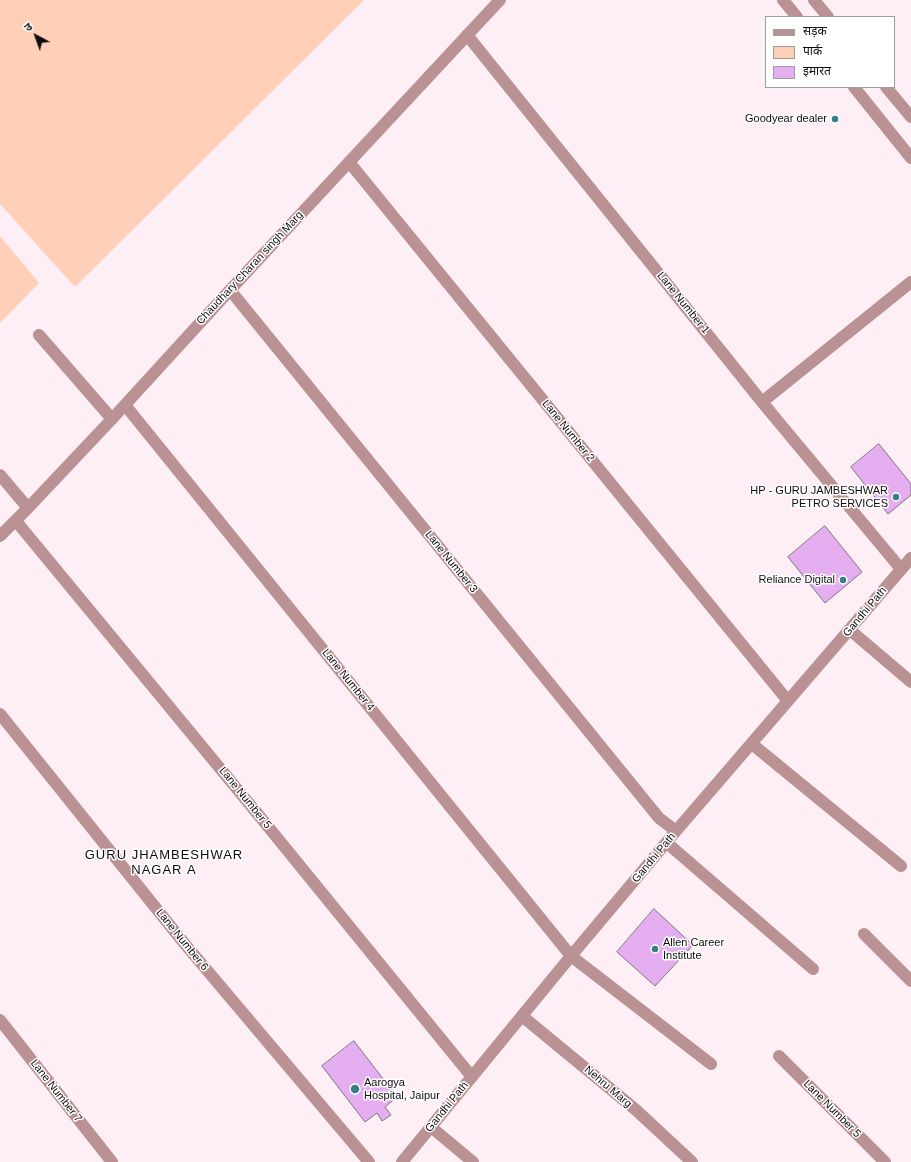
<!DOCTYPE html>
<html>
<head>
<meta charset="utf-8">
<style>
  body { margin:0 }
  #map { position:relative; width:911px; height:1162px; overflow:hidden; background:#fdeff5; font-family:Helvetica,"Noto Sans Devanagari",sans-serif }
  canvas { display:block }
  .legend { position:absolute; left:765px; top:16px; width:130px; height:72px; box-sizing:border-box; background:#fff; border:1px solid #9f9e9f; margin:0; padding:5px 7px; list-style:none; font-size:12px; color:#100c0e }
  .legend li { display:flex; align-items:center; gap:8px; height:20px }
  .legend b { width:20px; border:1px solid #9f9e9f }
  .north { position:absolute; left:16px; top:16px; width:40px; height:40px; -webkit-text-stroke:3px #fff; paint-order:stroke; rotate:319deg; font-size:11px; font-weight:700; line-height:16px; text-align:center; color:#100c0e }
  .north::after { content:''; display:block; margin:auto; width:14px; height:18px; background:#100c0e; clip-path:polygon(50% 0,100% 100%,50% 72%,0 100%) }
</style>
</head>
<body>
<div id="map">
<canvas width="911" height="1162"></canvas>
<ul class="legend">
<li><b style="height:5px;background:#ba9293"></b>सड़क</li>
<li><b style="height:11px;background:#ffcfb8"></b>पार्क</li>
<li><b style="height:11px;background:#e4aef0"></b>इमारत</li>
</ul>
<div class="north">उ</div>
</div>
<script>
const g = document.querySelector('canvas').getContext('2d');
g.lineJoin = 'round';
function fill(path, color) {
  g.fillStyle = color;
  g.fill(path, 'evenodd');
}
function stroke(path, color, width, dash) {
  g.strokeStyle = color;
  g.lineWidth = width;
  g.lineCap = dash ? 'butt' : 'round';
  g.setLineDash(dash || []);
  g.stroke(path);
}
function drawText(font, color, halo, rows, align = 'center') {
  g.font = font + ' Helvetica,sans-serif';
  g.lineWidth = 3;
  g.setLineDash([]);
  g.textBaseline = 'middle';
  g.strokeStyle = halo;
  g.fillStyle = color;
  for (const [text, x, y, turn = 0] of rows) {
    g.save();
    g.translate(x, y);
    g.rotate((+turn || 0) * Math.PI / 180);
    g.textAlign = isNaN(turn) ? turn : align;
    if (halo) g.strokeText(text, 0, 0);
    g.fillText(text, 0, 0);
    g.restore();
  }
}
fill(new Path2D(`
  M 0,0 L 364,0 L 75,287 L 0,204 Z
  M 0,236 L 39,283 L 0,323 Z`), '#ffcfb8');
const building = new Path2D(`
  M 879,444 L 911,484 L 911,495 L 888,514 L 851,467 Z
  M 825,526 L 862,572 L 825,603 L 788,557 Z
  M 654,909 L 693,945 L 655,986 L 617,952 Z
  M 354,1041 L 397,1097 L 385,1107 L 391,1115 L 382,1121 L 377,1113 L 365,1122 L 322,1066 Z`);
fill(building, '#e4aef0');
stroke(building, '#7e767f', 1);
stroke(new Path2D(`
  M 783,0 L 797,17
  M 814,0 L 828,17
  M 467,35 L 762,402 L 901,569
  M 854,87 L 911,158
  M 886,87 L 911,117
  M 349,162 L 788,701
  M 230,290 L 650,807 L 659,818 L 676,831
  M 39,335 L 112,419
  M 762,402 L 911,282
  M 125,405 L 571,956 L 711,1064
  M 0,475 L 28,508
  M 16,521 L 261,818 L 472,1077
  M 0,536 L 28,508 L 112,419 L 230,290 L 500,0
  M 850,630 L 911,682
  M 0,714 L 184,943 L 369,1162
  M 752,744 L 901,866
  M 667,843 L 813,969
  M 864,934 L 911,981
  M 522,1016 L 636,1110 L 692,1162
  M 0,1020 L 112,1162
  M 779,1056 L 885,1162
  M 431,1127 L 473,1162
  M 402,1162 L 571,956 L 676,831 L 911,558`), '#ba9293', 12);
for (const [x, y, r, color] of [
  [835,119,4,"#377f86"],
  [896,497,4,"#377f86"],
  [843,580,4,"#377f86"],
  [655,949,4,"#377f86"],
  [355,1089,5,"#377f86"]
]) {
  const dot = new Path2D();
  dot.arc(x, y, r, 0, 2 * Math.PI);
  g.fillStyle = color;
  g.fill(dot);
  stroke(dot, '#fff', 1.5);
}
drawText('11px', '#100c0e', '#fff', [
  ["Goodyear dealer",827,119],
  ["HP - GURU JAMBESHWAR",888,491],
  ["PETRO SERVICES",888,504],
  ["Reliance Digital",835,580],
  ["Allen Career",663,943,"left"],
  ["Institute",663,956,"left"],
  ["Aarogya",364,1083,"left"],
  ["Hospital, Jaipur",364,1096,"left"]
], 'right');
drawText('11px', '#100c0e', '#fff', [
  ["Chaudhary Charan singh Marg",250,268,-47],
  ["Lane Number 1",683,303,51],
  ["Lane Number 2",568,431,51],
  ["Lane Number 3",451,562,51],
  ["Gandhi Path",865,612,-50],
  ["Lane Number 4",348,680,51],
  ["Lane Number 5",245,798,51],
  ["Gandhi Path",654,858,-50],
  ["Lane Number 6",182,940,51],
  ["Nehru Marg",608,1087,40],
  ["Lane Number 7",56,1091,52],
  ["Gandhi Path",447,1107,-51],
  ["Lane Number 5",832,1109,45]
]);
g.letterSpacing = '1px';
drawText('13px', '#100c0e', '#fff', [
  ["GURU JHAMBESHWAR",164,855],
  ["NAGAR A",164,870]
]);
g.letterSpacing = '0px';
</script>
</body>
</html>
